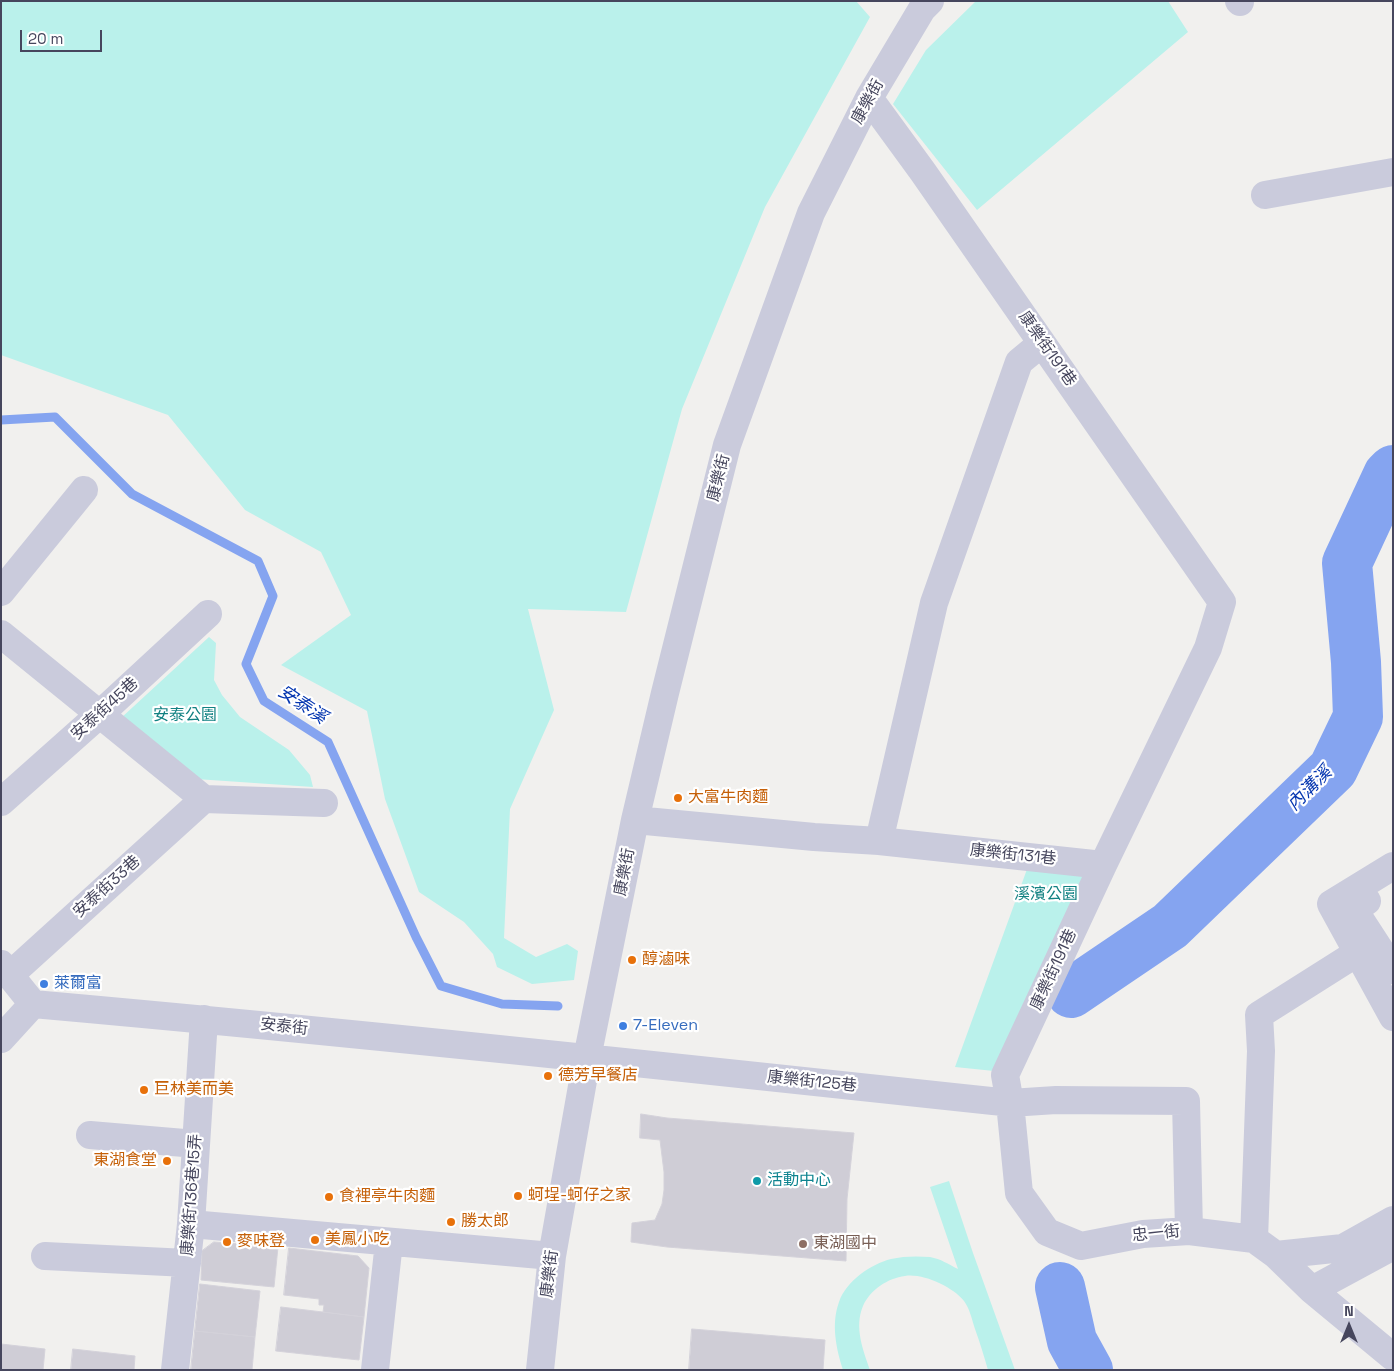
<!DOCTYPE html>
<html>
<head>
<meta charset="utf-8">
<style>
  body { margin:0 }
  #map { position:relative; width:1394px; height:1371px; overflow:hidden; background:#f1f0ee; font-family:"Space Grotesk",sans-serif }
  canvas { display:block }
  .frame { position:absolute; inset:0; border:2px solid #46465d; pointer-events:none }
  .north { position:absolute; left:1324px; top:1301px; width:50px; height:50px; -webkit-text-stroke:4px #fff; paint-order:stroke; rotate:0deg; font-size:14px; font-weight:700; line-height:20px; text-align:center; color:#46465d }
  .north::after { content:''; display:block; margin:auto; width:18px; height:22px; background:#46465d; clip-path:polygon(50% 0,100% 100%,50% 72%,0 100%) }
  .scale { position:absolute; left:20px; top:30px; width:82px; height:22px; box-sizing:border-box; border:2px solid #46465d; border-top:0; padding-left:6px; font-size:15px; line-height:18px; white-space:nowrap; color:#46465d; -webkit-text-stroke:4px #fff; paint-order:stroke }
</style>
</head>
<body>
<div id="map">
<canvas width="1394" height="1371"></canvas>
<div class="frame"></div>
<div class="north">N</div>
<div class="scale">20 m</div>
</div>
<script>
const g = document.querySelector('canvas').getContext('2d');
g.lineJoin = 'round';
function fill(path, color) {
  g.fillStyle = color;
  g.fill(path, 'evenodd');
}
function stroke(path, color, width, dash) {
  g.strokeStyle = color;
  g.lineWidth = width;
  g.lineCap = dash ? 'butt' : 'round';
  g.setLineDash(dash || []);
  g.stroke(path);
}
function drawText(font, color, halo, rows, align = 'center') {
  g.font = font + ' "Space Grotesk","Noto Sans TC",sans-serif';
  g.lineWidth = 4.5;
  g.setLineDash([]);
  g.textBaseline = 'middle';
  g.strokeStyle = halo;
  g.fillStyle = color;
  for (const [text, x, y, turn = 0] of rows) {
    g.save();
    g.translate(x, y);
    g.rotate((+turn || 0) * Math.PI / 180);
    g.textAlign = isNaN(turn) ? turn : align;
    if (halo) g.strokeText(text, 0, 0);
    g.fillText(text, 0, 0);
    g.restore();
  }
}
fill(new Path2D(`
  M 1,1 L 856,1 L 870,17 L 765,207 L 682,409 L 626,612 L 528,609 L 554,710 L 510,809 L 504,938 L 536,957 L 567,944 L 578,951 L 574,980 L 532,984 L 497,967 L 493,954 L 464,922 L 419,892 L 385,799 L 367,711 L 281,665 L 351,615 L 321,552 L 245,510 L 168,415 L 1,355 Z
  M 976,1 L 1168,1 L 1188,32 L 977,210 L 893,104 L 926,50 Z
  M 209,637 L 216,643 L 214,680 L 222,695 L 240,717 L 289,750 L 310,775 L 313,787 L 196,779 L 121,718 Z
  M 1030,861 L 1088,868 L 994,1071 L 955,1067 Z
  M 949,1181 L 973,1253 L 1015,1370 L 988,1370 C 984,1356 980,1343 975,1329 C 972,1320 970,1309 964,1301 C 953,1287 923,1273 905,1276 C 888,1278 870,1290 863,1306 C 854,1327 863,1350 870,1370 L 843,1370 C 836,1348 831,1324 839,1302 C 846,1281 871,1264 891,1259 C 903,1256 918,1256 930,1257 C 941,1259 948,1264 958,1269 L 930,1187 Z`), '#baf1eb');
stroke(new Path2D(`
  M 1,420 L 55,417 L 132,494 L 258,561 L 273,596 L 246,664 L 264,701 L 328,742 L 416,937 L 441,986 L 502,1004 L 558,1006`), '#85a4f0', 9);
stroke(new Path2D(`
  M 1071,993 L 1170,926 L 1333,769 L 1358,717 L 1356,662 L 1347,563 L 1388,475 L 1393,470
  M 1060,1287 L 1072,1341 L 1088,1370`), '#85a4f0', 50);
const building = new Path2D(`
  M 641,1114 L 667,1118 L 854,1133 L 847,1199 L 846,1261 L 667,1247 L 631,1242 L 632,1223 L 655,1220 L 662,1204 L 664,1190 L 664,1172 L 660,1140 L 640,1138 Z
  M 214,1242 L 278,1247 L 274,1287 L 201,1280 L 202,1251 Z
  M 289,1248 L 358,1256 L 369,1268 L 364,1317 L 323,1312 L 324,1305 L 319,1305 L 319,1299 L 284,1295 Z
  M 200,1284 L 260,1291 L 255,1337 L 195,1331 Z
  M 281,1307 L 364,1317 L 359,1360 L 276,1351 Z
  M 692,1329 L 825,1340 L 823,1370 L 689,1370 Z
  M 195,1331 L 255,1337 L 252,1370 L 191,1370 Z
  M 1,1344 L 45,1349 L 43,1370 L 1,1370 Z
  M 73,1349 L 135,1356 L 134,1370 L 71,1370 Z`);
fill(building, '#cfcdd6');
stroke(building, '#d4d2da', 1);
stroke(new Path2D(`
  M 1239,1 L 1240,2
  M 869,98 L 923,172 L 1222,602 L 1208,648 L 1103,865 L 1005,1075 L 1010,1103 L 1019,1193 L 1047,1232 L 1081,1246 L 1143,1234 L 1189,1231 L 1254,1239 L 1276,1255 L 1312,1290
  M 1265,195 L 1393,172
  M 1,592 L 84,490
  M 1,634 L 204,799 L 324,803
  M 1,802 L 100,714 L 208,614
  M 635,820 L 814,837 L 879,841 L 1103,865
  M 879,841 L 934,603 L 1019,362 L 1042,343
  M 1393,866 L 1331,904 L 1393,1017
  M 1367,901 L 1354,910 L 1393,970
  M 1,964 L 33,1004 C 359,1033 684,1068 1010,1103 L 1056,1100 L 1186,1101 L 1189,1231
  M 10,975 L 204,799
  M 1,1039 L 33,1004
  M 90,1135 L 196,1144
  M 191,1224 L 552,1256
  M 1254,1239 L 1261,1051 L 1259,1015 L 1357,953
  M 1393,1246 L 1312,1290 L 1393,1357
  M 1276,1255 L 1343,1248 L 1393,1220
  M 45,1256 L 187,1263
  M 175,1370 L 191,1224 L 204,1019
  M 375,1370 L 389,1242
  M 540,1370 L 552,1256 L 587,1058 L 635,820 L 665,693 L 727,445 L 811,213 L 869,98 L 922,9 L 930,1`), '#cacbdc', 28);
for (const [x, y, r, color] of [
  [678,798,5,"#e8710a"],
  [632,960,5,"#e8710a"],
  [44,984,5,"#3f7fe0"],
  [623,1026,5,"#3f7fe0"],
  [548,1076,5,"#e8710a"],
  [144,1090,5,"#e8710a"],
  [167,1161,5,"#e8710a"],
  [757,1181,5,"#0f9aa8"],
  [518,1196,5,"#e8710a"],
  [329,1197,5,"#e8710a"],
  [451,1222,5,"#e8710a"],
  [315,1240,5,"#e8710a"],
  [227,1242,5,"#e8710a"],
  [803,1244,5,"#8d6e63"]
]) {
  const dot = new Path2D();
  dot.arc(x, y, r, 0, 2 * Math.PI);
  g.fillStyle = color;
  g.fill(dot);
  stroke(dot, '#fff', 2);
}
drawText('16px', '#46465d', '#fff', [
  ["康樂街",868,102,-61],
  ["康樂街191巷",1047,349,55],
  ["康樂街",719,478,-76],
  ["安泰街45巷",105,709,-42],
  ["康樂街131巷",1013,855,6],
  ["康樂街",625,872,-79],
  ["安泰街33巷",107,887,-42],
  ["康樂街191巷",1054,970,-65],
  ["安泰街",284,1027,6],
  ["康樂街125巷",812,1082,6],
  ["康樂街136巷15弄",192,1195,-86],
  ["忠一街",1156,1234,-6],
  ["康樂街",550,1274,-83]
]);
drawText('16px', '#128182', '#fff', [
  ["安泰公園",185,716],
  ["溪濱公園",1046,895]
]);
drawText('16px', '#c56008', '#fff', [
  ["大富牛肉麵",688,798],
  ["醇滷味",642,960],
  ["德芳早餐店",558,1076],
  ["巨林美而美",154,1090],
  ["東湖食堂",157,1161,"right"],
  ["蚵埕-蚵仔之家",528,1196],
  ["食裡亭牛肉麵",339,1197],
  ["勝太郎",461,1222],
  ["美鳳小吃",325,1240],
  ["麥味登",237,1242]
], 'left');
drawText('16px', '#366cbe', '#fff', [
  ["萊爾富",54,984],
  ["7-Eleven",633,1026]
], 'left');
drawText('16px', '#0d838f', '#fff', [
  ["活動中心",767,1181]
], 'left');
drawText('16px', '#785e54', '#fff', [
  ["東湖國中",813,1244]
], 'left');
drawText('italic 18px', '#0536b0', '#fff', [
  ["安泰溪",302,705,34],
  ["內溝溪",1310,789,-45]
]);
</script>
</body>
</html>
